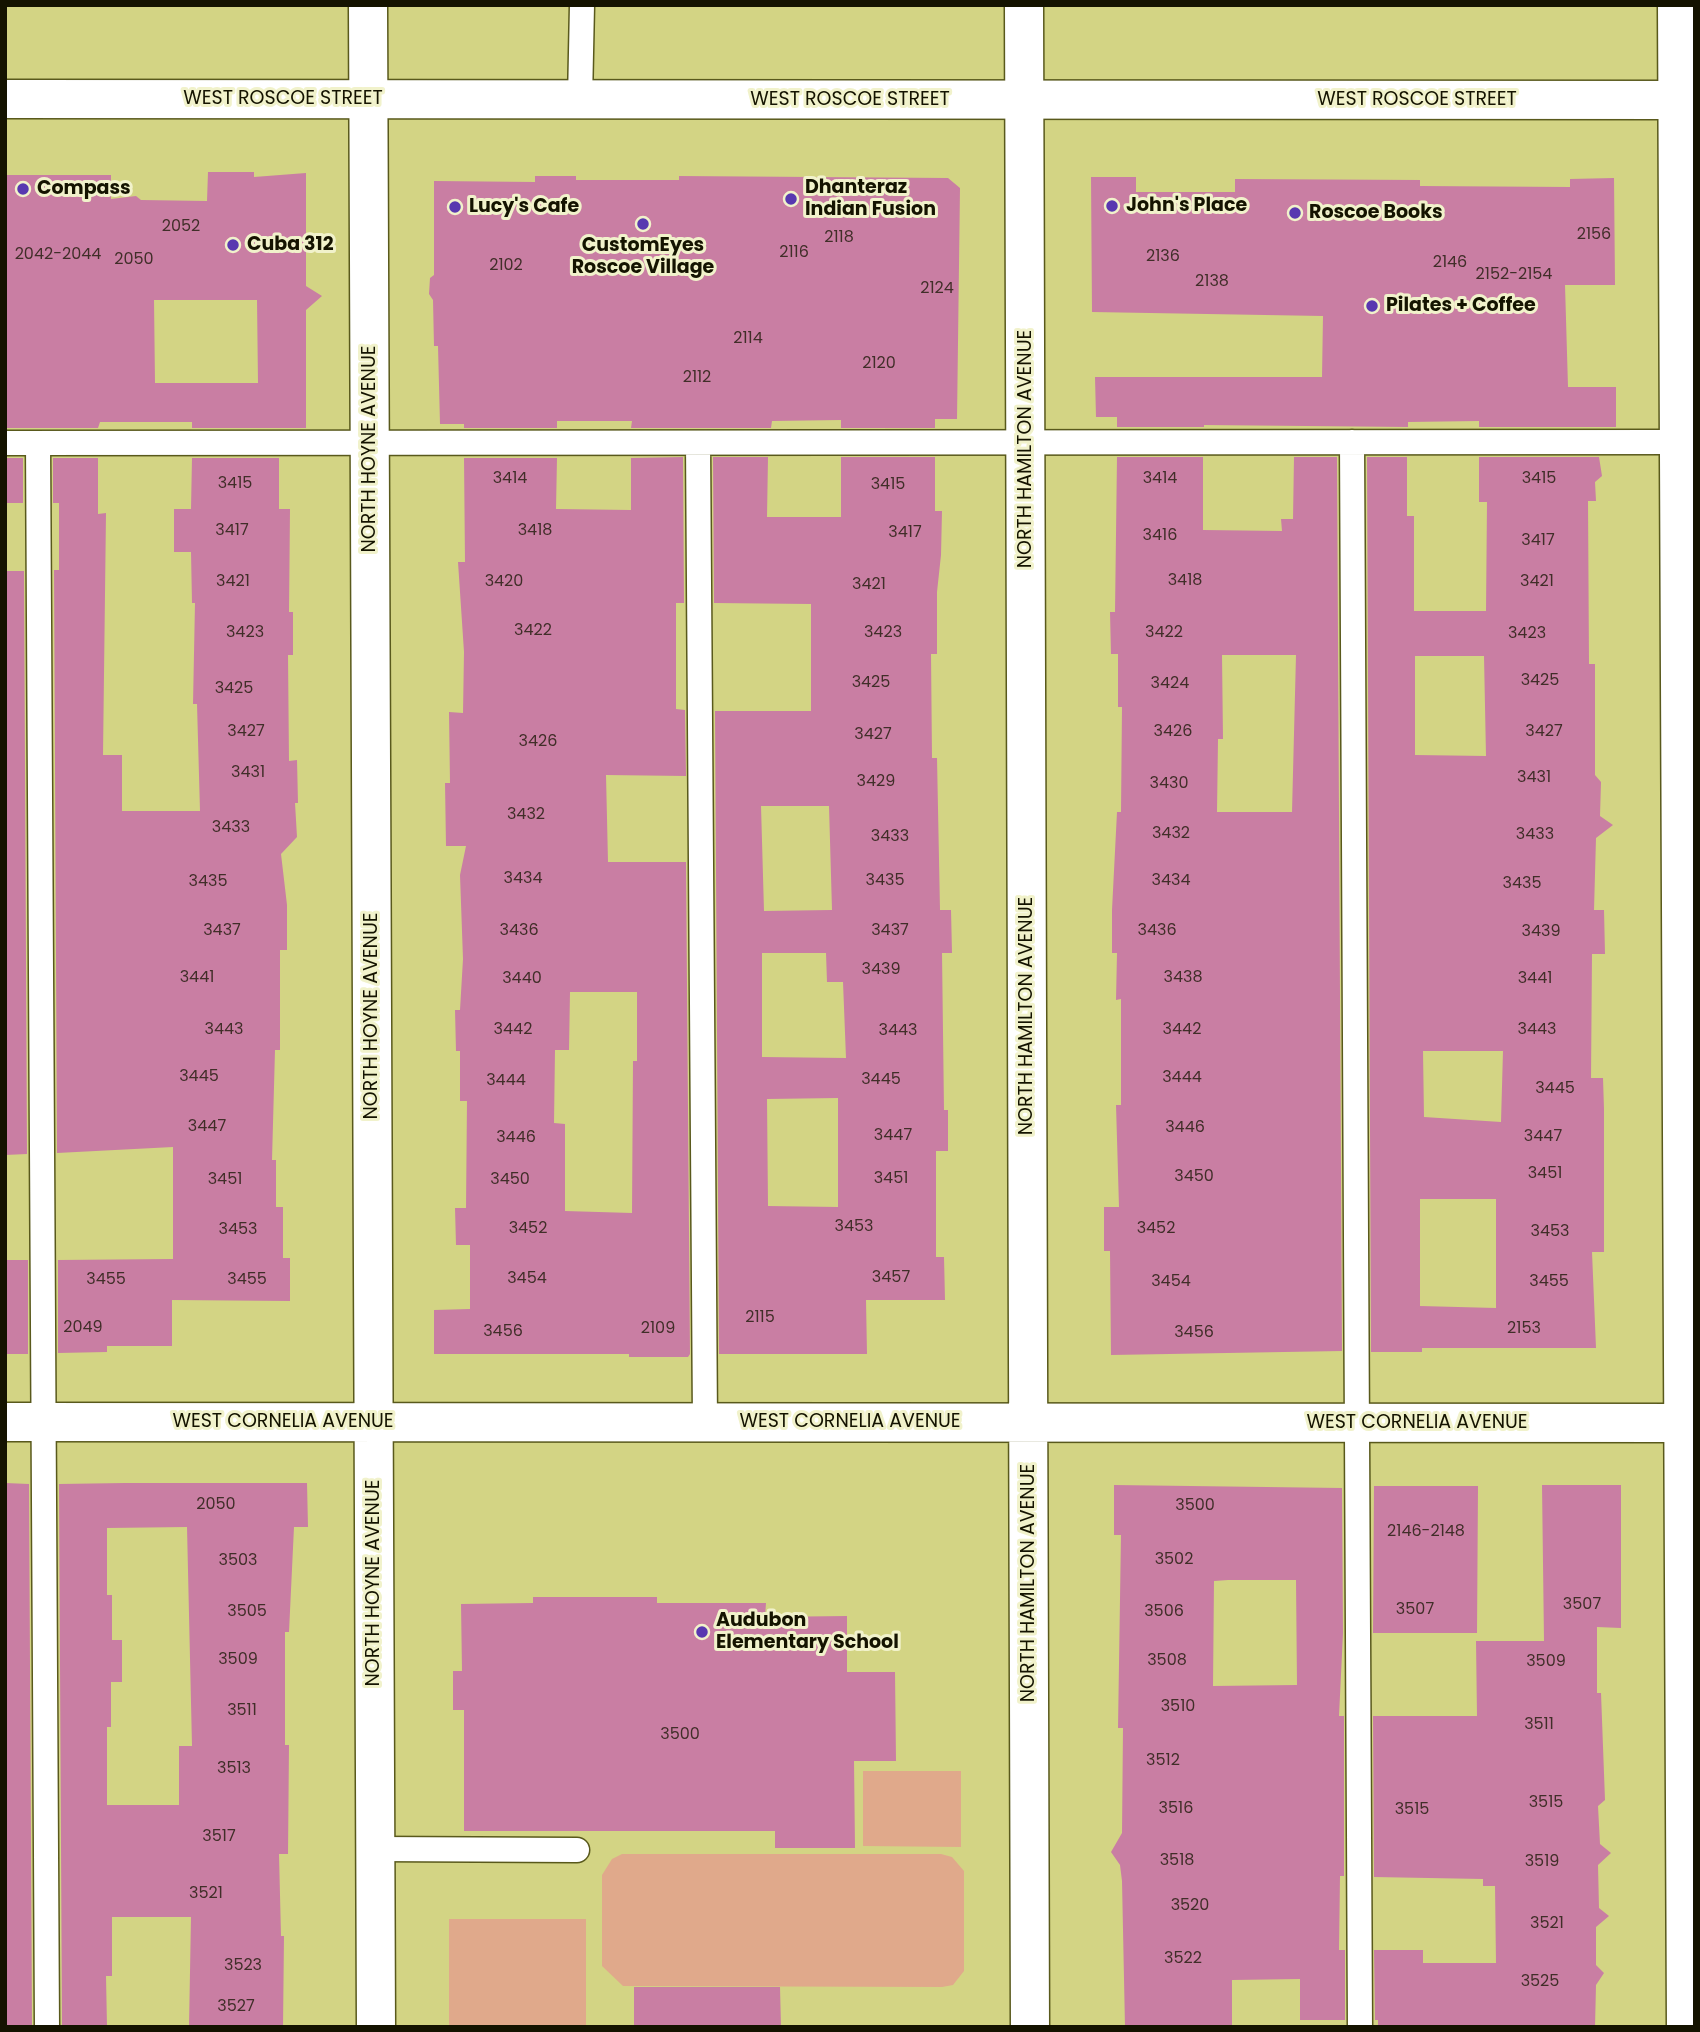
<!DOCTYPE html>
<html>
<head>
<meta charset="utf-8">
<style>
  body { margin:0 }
  #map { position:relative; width:1700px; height:2032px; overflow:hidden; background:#d3d484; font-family:Poppins,sans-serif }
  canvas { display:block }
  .frame { position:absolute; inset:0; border:7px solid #141300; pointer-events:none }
</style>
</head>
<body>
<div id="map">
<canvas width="1700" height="2032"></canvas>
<div class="frame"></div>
</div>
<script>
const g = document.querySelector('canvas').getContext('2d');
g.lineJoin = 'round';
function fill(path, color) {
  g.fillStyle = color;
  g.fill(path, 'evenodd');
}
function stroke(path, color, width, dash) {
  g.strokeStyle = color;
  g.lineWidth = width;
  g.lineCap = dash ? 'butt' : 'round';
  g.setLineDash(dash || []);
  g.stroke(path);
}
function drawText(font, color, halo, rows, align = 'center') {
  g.font = font + ' Poppins,sans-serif';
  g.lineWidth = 6;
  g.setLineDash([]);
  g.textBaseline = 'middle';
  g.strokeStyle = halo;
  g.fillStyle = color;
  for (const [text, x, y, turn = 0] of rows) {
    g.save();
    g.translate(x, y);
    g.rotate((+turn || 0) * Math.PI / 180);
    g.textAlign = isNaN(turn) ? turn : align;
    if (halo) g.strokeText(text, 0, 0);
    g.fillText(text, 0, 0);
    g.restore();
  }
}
fill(new Path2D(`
  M 863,1771 L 961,1771 L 961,1847 L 863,1846 Z
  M 622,1854 L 941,1854 L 952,1857 L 964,1871 L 964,1971 L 953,1985 L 942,1987 L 623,1986 L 602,1966 L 602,1875 L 612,1859 Z
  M 449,1919 L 586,1919 L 586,2027 L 449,2027 Z`), '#e0a98b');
fill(new Path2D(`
  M 208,172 L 254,172 L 254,177 L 306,173 L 306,286 L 322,296 L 306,310 L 306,428 L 192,428 L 192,422 L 100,422 L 98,428 L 5,428 L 5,175 L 111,175 L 111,199 L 136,196 L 141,200 L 207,201 ZM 154,300 L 257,300 L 258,383 L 155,383 Z
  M 535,176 L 576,176 L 576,180 L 679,180 L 679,176 L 948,178 L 960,188 L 957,419 L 935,419 L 935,428 L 841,428 L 841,420 L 772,421 L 771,428 L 631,428 L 632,421 L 557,421 L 557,428 L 464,428 L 464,424 L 440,424 L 438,346 L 434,346 L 433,300 L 429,294 L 430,278 L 434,275 L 434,181 L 535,182 Z
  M 1091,177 L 1136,177 L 1136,192 L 1235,192 L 1235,179 L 1420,180 L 1420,186 L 1570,187 L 1570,179 L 1614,178 L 1615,285 L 1565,285 L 1568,387 L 1616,387 L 1616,427 L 1479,427 L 1479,421 L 1408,422 L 1408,427 L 1204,425 L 1204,427 L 1117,427 L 1117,417 L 1096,417 L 1095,377 L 1322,377 L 1323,316 L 1092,312 Z
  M 683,457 L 684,603 L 676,603 L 676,709 L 685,710 L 686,776 L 606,775 L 608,862 L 686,862 L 690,1354 L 688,1357 L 629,1357 L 629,1354 L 434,1354 L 434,1310 L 470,1309 L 470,1245 L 456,1245 L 455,1208 L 466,1208 L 467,1101 L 460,1101 L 460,1051 L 456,1051 L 455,1010 L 460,1010 L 463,959 L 460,875 L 466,846 L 446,846 L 445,783 L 450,783 L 449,712 L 463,713 L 464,652 L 458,562 L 465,562 L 464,458 L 557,458 L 556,509 L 631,510 L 631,458 ZM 570,992 L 637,992 L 637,1061 L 633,1061 L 632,1213 L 565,1211 L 565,1124 L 554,1123 L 555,1050 L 569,1050 Z
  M 713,457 L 768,457 L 767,517 L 841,517 L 841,457 L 935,457 L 935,511 L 942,511 L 941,555 L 937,592 L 937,654 L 931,654 L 932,758 L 937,758 L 940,910 L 951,910 L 952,953 L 942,953 L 944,1110 L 948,1110 L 948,1151 L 936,1151 L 936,1257 L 944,1257 L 945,1300 L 866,1300 L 867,1354 L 719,1354 L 715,711 L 811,711 L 811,604 L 714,603 ZM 761,806 L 829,806 L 832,910 L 764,911 ZM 762,953 L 826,953 L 827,982 L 843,982 L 846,1058 L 762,1057 ZM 838,1098 L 838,1207 L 768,1206 L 767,1099 Z
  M 1117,457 L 1203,457 L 1203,530 L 1282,531 L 1281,519 L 1293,519 L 1294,457 L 1337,457 L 1342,1351 L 1111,1355 L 1110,1251 L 1104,1251 L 1104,1207 L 1119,1207 L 1116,1105 L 1121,1105 L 1121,999 L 1116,1000 L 1117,953 L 1112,953 L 1112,910 L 1117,812 L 1121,812 L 1122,707 L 1118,707 L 1118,654 L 1111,654 L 1110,612 L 1115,612 ZM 1222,655 L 1296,655 L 1292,812 L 1217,812 L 1218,739 L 1223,739 Z
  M 1367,457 L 1407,457 L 1407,516 L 1414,516 L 1414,611 L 1486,611 L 1487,502 L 1479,502 L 1479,457 L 1599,457 L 1602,476 L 1595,482 L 1596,501 L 1588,501 L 1589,664 L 1595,664 L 1595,775 L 1601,782 L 1600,816 L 1613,825 L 1596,838 L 1594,910 L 1604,910 L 1605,954 L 1592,954 L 1591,1078 L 1603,1078 L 1604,1109 L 1604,1252 L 1592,1252 L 1596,1348 L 1422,1348 L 1422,1352 L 1371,1352 ZM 1415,656 L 1484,656 L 1486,756 L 1415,755 ZM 1423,1051 L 1503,1051 L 1501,1122 L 1424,1117 ZM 1420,1199 L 1496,1199 L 1496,1308 L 1420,1306 Z
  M 5,458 L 23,458 L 23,503 L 5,503 Z
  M 53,458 L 98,458 L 98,514 L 106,513 L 103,755 L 122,755 L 122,811 L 200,811 L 197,704 L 193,704 L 195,603 L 192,603 L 191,552 L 174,552 L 174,509 L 191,509 L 192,458 L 279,458 L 279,509 L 290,509 L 289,612 L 293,612 L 293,655 L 288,655 L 289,761 L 297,760 L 298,803 L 295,803 L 297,837 L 281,854 L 287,905 L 287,950 L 280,950 L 280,1050 L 275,1050 L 272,1160 L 276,1160 L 276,1207 L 283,1207 L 283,1258 L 290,1258 L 290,1301 L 172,1300 L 172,1346 L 107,1346 L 107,1352 L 58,1353 L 58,1260 L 173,1259 L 173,1147 L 57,1153 L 54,570 L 59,570 L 59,503 L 53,503 Z
  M 5,571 L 24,571 L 27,1154 L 5,1155 Z
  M 5,1260 L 28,1260 L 28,1354 L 5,1354 Z
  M 5,1483 L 29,1484 L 32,2027 L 5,2027 Z
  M 125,1483 L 307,1483 L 308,1527 L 294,1527 L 289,1632 L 285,1632 L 285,1745 L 289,1745 L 288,1854 L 279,1854 L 281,1936 L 284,1936 L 283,2027 L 189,2027 L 191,1917 L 112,1917 L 112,1976 L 106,1976 L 107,2027 L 62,2027 L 59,1484 ZM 187,1527 L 192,1746 L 179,1746 L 179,1805 L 107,1805 L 107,1727 L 111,1727 L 111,1682 L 122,1682 L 122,1640 L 112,1640 L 112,1595 L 107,1595 L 107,1528 Z
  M 1114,1485 L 1342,1488 L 1343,1633 L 1339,1716 L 1344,1716 L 1344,1876 L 1340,1876 L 1339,1950 L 1345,1950 L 1345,2020 L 1300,2020 L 1300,1979 L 1232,1980 L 1232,2027 L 1125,2027 L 1122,1881 L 1120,1865 L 1111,1852 L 1122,1833 L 1123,1728 L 1118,1728 L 1121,1535 L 1114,1535 ZM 1228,1580 L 1296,1580 L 1297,1685 L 1213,1686 L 1214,1581 Z
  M 1542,1485 L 1621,1485 L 1621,1628 L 1597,1627 L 1597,1693 L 1601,1693 L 1605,1800 L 1598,1806 L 1600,1844 L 1611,1853 L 1598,1865 L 1599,1908 L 1609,1916 L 1596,1927 L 1596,1965 L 1604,1973 L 1596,1985 L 1595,2027 L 1378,2027 L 1378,2020 L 1375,2020 L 1374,1950 L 1423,1950 L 1423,1963 L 1496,1963 L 1495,1886 L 1483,1886 L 1483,1879 L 1374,1877 L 1373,1716 L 1477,1716 L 1476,1641 L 1544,1641 Z
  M 1374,1486 L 1478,1486 L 1477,1633 L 1373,1633 Z
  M 533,1597 L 657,1597 L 657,1603 L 766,1603 L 765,1617 L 847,1616 L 847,1672 L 895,1672 L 896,1761 L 854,1761 L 855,1848 L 775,1848 L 775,1831 L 464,1831 L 464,1710 L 453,1710 L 453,1671 L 462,1671 L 461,1604 L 533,1603 Z
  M 634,1987 L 780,1987 L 781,2027 L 634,2027 Z`), '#c97ea3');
const service = new Path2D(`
  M 580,100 L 582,5
  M 1352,442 L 1360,2027
  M 5,443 L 1691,442
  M 38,443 L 47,2027
  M 698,443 L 705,1422
  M 375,1849 L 577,1850`);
const minor = new Path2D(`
  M 368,5 L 376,2027
  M 1024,5 L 1030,2027
  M 1677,5 L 1686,2027
  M 5,1422 L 1695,1423`);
const tertiary = new Path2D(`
  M 5,99 L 1695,100`);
stroke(service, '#59591c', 27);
stroke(minor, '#59591c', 41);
stroke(tertiary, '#59591c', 41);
stroke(service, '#fff', 24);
stroke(minor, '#fff', 38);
stroke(tertiary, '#fff', 38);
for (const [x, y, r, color] of [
  [23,189,7,"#5838b0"],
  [791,199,7,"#5838b0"],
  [1112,206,7,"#5838b0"],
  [455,207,7,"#5838b0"],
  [1295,213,7,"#5838b0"],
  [643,224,7,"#5838b0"],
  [233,245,7,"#5838b0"],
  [1372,306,7,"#5838b0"],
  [702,1632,7,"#5838b0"]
]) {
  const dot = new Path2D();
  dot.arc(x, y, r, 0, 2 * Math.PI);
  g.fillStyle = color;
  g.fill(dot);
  stroke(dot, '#f1f2cb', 2.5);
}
drawText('16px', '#412e29', null, [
  ["2052",181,227],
  ["2156",1594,235],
  ["2118",839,238],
  ["2116",794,253],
  ["2042-2044",58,255],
  ["2136",1163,257],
  ["2050",134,260],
  ["2146",1450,263],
  ["2102",506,266],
  ["2152-2154",1514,275],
  ["2138",1212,282],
  ["2124",937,289],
  ["2114",748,339],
  ["2120",879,364],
  ["2112",697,378],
  ["3414",510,479],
  ["3414",1160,479],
  ["3415",1539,479],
  ["3415",235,484],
  ["3415",888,485],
  ["3417",232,531],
  ["3418",535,531],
  ["3417",905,533],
  ["3416",1160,536],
  ["3417",1538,541],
  ["3418",1185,581],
  ["3421",233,582],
  ["3420",504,582],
  ["3421",1537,582],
  ["3421",869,585],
  ["3422",533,631],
  ["3423",245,633],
  ["3423",883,633],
  ["3422",1164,633],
  ["3423",1527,634],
  ["3425",1540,681],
  ["3425",871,683],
  ["3424",1170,684],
  ["3425",234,689],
  ["3427",246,732],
  ["3426",1173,732],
  ["3427",1544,732],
  ["3427",873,735],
  ["3426",538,742],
  ["3431",248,773],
  ["3431",1534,778],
  ["3429",876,782],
  ["3430",1169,784],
  ["3432",526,815],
  ["3433",231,828],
  ["3432",1171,834],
  ["3433",1535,835],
  ["3433",890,837],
  ["3434",523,879],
  ["3435",885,881],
  ["3434",1171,881],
  ["3435",208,882],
  ["3435",1522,884],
  ["3437",222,931],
  ["3436",519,931],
  ["3437",890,931],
  ["3436",1157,931],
  ["3439",1541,932],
  ["3439",881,970],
  ["3441",197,978],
  ["3438",1183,978],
  ["3440",522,979],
  ["3441",1535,979],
  ["3443",224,1030],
  ["3442",513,1030],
  ["3442",1182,1030],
  ["3443",1537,1030],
  ["3443",898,1031],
  ["3445",199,1077],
  ["3444",1182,1078],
  ["3445",881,1080],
  ["3444",506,1081],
  ["3445",1555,1089],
  ["3447",207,1127],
  ["3446",1185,1128],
  ["3447",893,1136],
  ["3447",1543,1137],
  ["3446",516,1138],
  ["3451",1545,1174],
  ["3450",1194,1177],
  ["3451",891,1179],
  ["3451",225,1180],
  ["3450",510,1180],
  ["3453",854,1227],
  ["3452",528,1229],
  ["3452",1156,1229],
  ["3453",238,1230],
  ["3453",1550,1232],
  ["3457",891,1278],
  ["3454",527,1279],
  ["3455",106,1280],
  ["3455",247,1280],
  ["3454",1171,1282],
  ["3455",1549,1282],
  ["2115",760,1318],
  ["2049",83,1328],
  ["2109",658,1329],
  ["2153",1524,1329],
  ["3456",503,1332],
  ["3456",1194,1333],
  ["2050",216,1505],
  ["3500",1195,1506],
  ["2146-2148",1426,1532],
  ["3502",1174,1560],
  ["3503",238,1561],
  ["3507",1582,1605],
  ["3507",1415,1610],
  ["3505",247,1612],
  ["3506",1164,1612],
  ["3509",238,1660],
  ["3508",1167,1661],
  ["3509",1546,1662],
  ["3510",1178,1707],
  ["3511",242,1711],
  ["3511",1539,1725],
  ["3500",680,1735],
  ["3512",1163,1761],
  ["3513",234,1769],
  ["3515",1546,1803],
  ["3516",1176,1809],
  ["3515",1412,1810],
  ["3517",219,1837],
  ["3518",1177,1861],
  ["3519",1542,1862],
  ["3521",206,1894],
  ["3520",1190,1906],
  ["3521",1547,1924],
  ["3522",1183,1959],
  ["3523",243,1966],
  ["3525",1540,1982],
  ["3527",236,2007]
]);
drawText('19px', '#141300', '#f1f2cb', [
  ["WEST ROSCOE STREET",283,99],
  ["WEST ROSCOE STREET",850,100],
  ["WEST ROSCOE STREET",1417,100],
  ["NORTH HOYNE AVENUE",370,449,-90],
  ["NORTH HAMILTON AVENUE",1026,449,-90],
  ["NORTH HOYNE AVENUE",372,1016,-90],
  ["NORTH HAMILTON AVENUE",1027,1016,-90],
  ["WEST CORNELIA AVENUE",283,1422],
  ["WEST CORNELIA AVENUE",850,1422],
  ["WEST CORNELIA AVENUE",1417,1423],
  ["NORTH HOYNE AVENUE",374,1583,-90],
  ["NORTH HAMILTON AVENUE",1029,1583,-90]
]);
drawText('bold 19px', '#141300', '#f1f2cb', [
  ["Dhanteraz",805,188],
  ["Indian Fusion",805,210],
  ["Compass",37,189],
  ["John's Place",1126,206],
  ["Lucy's Cafe",469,207],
  ["Roscoe Books",1309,213],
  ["Cuba 312",247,245],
  ["CustomEyes",643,246,"center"],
  ["Roscoe Village",643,268,"center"],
  ["Pilates + Coffee",1386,306],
  ["Audubon",716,1621],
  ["Elementary School",716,1643]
], 'left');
</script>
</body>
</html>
